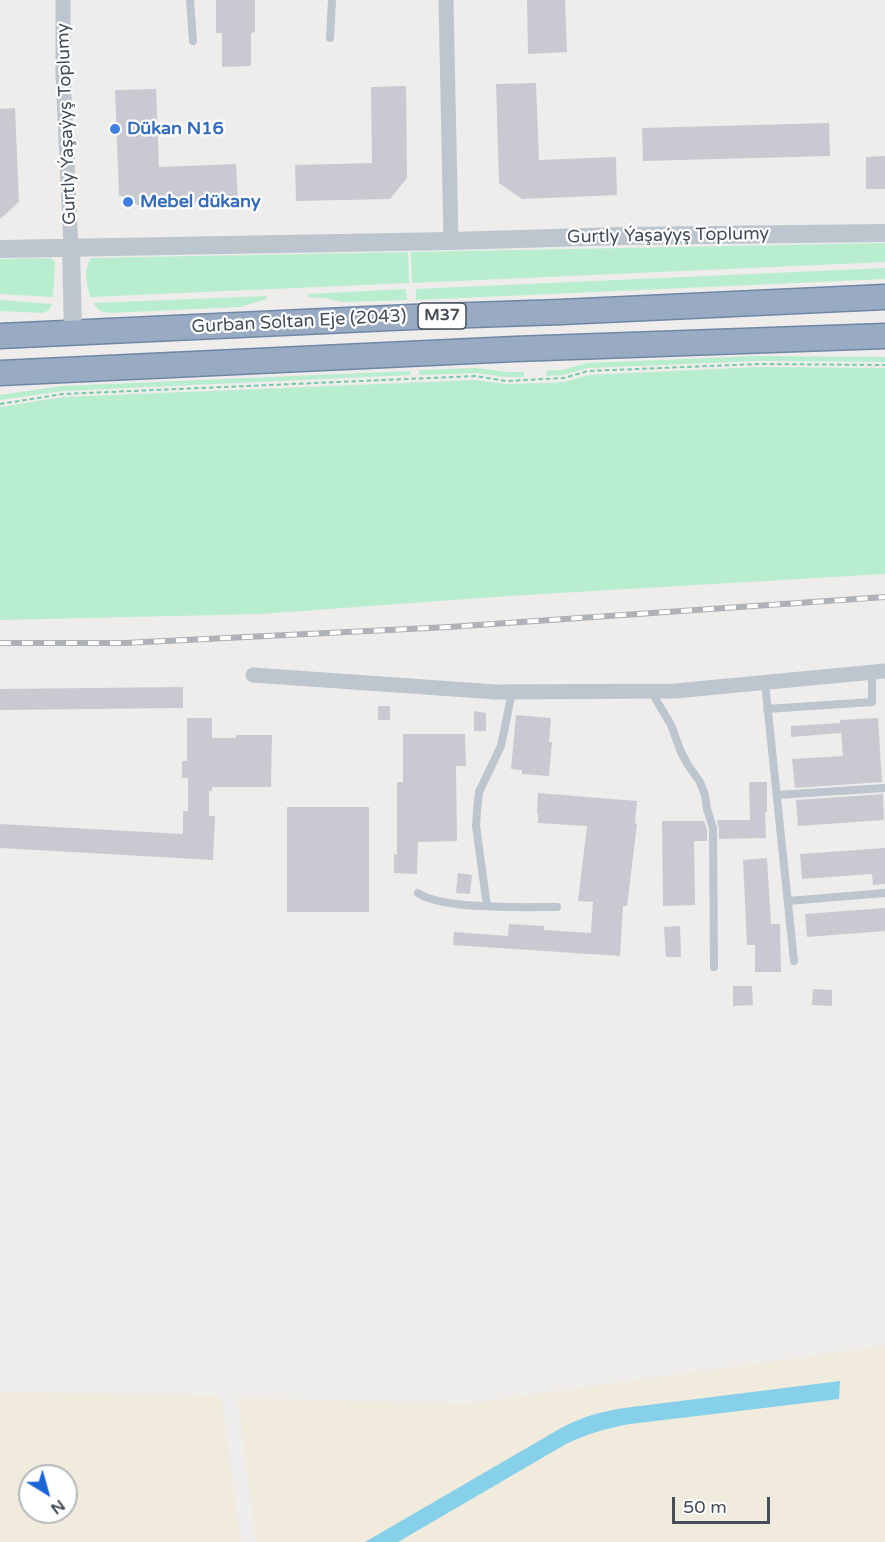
<!DOCTYPE html>
<html>
<head>
<meta charset="utf-8">
<style>
  body { margin:0 }
  #map { position:relative; width:885px; height:1542px; overflow:hidden; background:#efecec; font-family:"Varela Round",sans-serif }
  canvas { display:block }
  .north { position:absolute; left:18px; top:1464px; width:60px; height:60px; box-sizing:border-box; background:#fff; border:2px solid #b5b8bc; border-radius:50%; rotate:143deg; font-size:16px; font-weight:700; line-height:24px; text-align:center; color:#454e58 }
  .north::after { content:''; display:block; margin:auto; width:21px; height:27px; background:#1c66d8; clip-path:polygon(50% 0,100% 100%,50% 72%,0 100%) }
  .scale { position:absolute; left:672px; top:1497px; width:98px; height:27px; box-sizing:border-box; border:3px solid #454e58; border-top:0; padding-left:8px; font-size:18px; line-height:21px; white-space:nowrap; color:#454e58; -webkit-text-stroke:4px #fff; paint-order:stroke }
</style>
</head>
<body>
<div id="map">
<canvas width="885" height="1542"></canvas>
<div class="north">N</div>
<div class="scale">50 m</div>
</div>
<script>
const g = document.querySelector('canvas').getContext('2d');
g.lineJoin = 'round';
function fill(path, color) {
  g.fillStyle = color;
  g.fill(path, 'evenodd');
}
function stroke(path, color, width, dash) {
  g.strokeStyle = color;
  g.lineWidth = width;
  g.lineCap = dash ? 'butt' : 'round';
  g.setLineDash(dash || []);
  g.stroke(path);
}
function drawText(font, color, halo, rows, align = 'center') {
  g.font = font + ' "Varela Round",sans-serif';
  g.lineWidth = 4.5;
  g.setLineDash([]);
  g.textBaseline = 'middle';
  g.strokeStyle = halo;
  g.fillStyle = color;
  for (const [text, x, y, turn = 0] of rows) {
    g.save();
    g.translate(x, y);
    g.rotate((+turn || 0) * Math.PI / 180);
    g.textAlign = isNaN(turn) ? turn : align;
    if (halo) g.strokeText(text, 0, 0);
    g.fillText(text, 0, 0);
    g.restore();
  }
}
fill(new Path2D(`
  M 885,243 L 885,262 L 412,283 L 411,252 Z
  M 408,252 L 409,283 L 90,297 C 87,284 83,270 91,258 Z
  M 51,258 L 55,262 L 53,297 L 0,294 L 0,259 Z
  M 885,268 L 885,279 L 416,300 L 416,289 Z
  M 406,289 L 407,300 L 342,302 L 324,298 L 308,297 L 308,294 Z
  M 267,296 L 267,299 L 239,307 L 110,313 L 100,311 L 93,303 Z
  M 0,300 L 52,304 L 49,310 L 43,313 L 0,311 Z
  M 757,356 L 885,357 L 885,362 L 758,361 L 588,368 L 563,375 L 547,376 L 546,371 L 562,370 L 587,363 Z
  M 758,367 L 885,368 L 885,574 L 508,596 L 261,614 L 0,620 L 0,407 L 63,397 L 476,380 L 506,384 L 547,383 L 564,382 L 589,375 Z
  M 477,368 L 507,372 L 524,372 L 524,377 L 506,377 L 477,373 L 419,375 L 419,370 Z
  M 410,371 L 410,375 L 63,391 L 0,400 L 0,395 L 62,386 Z`), '#b9edd0');
fill(new Path2D(`
  M 885,1346 L 885,1542 L 398,1542 L 566,1444 L 584,1435 L 607,1428 L 839,1381 L 599,1412 L 583,1417 L 561,1428 L 365,1542 L 256,1542 L 238,1398 L 464,1404 Z
  M 0,1392 L 221,1396 L 241,1542 L 0,1542 ZM 30,1476 L 66,1476 L 66,1512 L 30,1512 Z`), '#f0ebdc');
fill(new Path2D(`
  M 840,1381 L 839,1399 L 630,1424 C 607,1428 587,1434 566,1444 L 398,1542 L 365,1542 L 561,1428 C 584,1416 599,1412 624,1408 Z`), '#87d0e9');
fill(new Path2D(`
  M 216,0 L 255,0 L 255,32 L 251,33 L 251,66 L 222,67 L 222,33 L 216,33 Z
  M 527,0 L 565,0 L 567,52 L 528,54 Z
  M 536,83 L 539,160 L 616,157 L 617,195 L 522,199 L 499,183 L 496,84 Z
  M 406,86 L 407,178 L 390,199 L 296,201 L 295,165 L 372,163 L 371,87 Z
  M 156,89 L 159,167 L 236,164 L 238,201 L 140,206 L 119,195 L 115,90 Z
  M 15,108 L 19,202 L 0,219 L 0,109 Z
  M 829,123 L 830,156 L 643,161 L 642,128 Z
  M 885,156 L 885,189 L 866,189 L 866,157 Z
  M 183,687 L 183,708 L 0,710 L 0,689 Z
  M 378,706 L 390,706 L 390,720 L 378,720 Z
  M 474,711 L 486,713 L 486,731 L 474,731 Z
  M 516,715 L 551,718 L 549,742 L 552,742 L 549,776 L 522,774 L 522,770 L 511,769 Z
  M 187,718 L 212,718 L 212,738 L 236,738 L 236,735 L 272,735 L 271,787 L 212,787 L 212,791 L 209,791 L 209,816 L 215,816 L 213,860 L 0,848 L 0,824 L 183,834 L 183,811 L 188,811 L 188,778 L 182,778 L 182,761 L 187,761 Z
  M 878,718 L 882,782 L 795,788 L 792,759 L 843,756 L 841,733 L 791,737 L 791,726 L 840,723 L 840,720 Z
  M 403,734 L 465,734 L 466,766 L 456,766 L 457,841 L 418,842 L 417,874 L 394,873 L 394,854 L 397,855 L 397,782 L 403,782 Z
  M 749,782 L 767,782 L 767,812 L 765,812 L 766,838 L 719,839 L 719,828 L 717,820 L 750,820 Z
  M 538,793 L 637,801 L 635,823 L 637,824 L 627,906 L 623,906 L 620,956 L 453,945 L 454,932 L 508,936 L 509,924 L 544,926 L 544,930 L 591,933 L 593,902 L 578,901 L 587,826 L 538,823 L 538,814 L 537,813 Z
  M 883,794 L 884,820 L 798,826 L 796,800 Z
  M 287,807 L 369,807 L 369,912 L 287,912 Z
  M 662,821 L 704,821 L 707,829 L 707,841 L 694,841 L 695,905 L 663,906 Z
  M 885,848 L 885,884 L 873,885 L 872,874 L 802,879 L 800,854 Z
  M 767,858 L 771,924 L 780,924 L 781,972 L 755,972 L 755,945 L 747,945 L 743,860 Z
  M 458,873 L 472,875 L 470,894 L 456,893 Z
  M 885,908 L 885,931 L 807,937 L 805,914 Z
  M 680,926 L 681,957 L 666,957 L 664,927 Z
  M 733,986 L 752,986 L 753,1005 L 733,1006 Z
  M 813,989 L 832,990 L 832,1006 L 812,1005 Z`), '#c9cad1');
const trunk = new Path2D(`
  M 0,336 L 412,317 L 561,312 L 885,297
  M 0,373 L 515,349 L 885,336`);
stroke(trunk, '#6f87a6', 27);
stroke(new Path2D(`
  M 0,404 L 63,394 L 476,376 L 506,381 L 564,378 L 588,371 L 758,364 L 885,365`), '#73caa3', 2, [4.5, 3]);
stroke(new Path2D(`
  M 190,0 L 193,41
  M 330,38 L 332,0
  M 765,683 L 794,961
  M 651,691 L 671,725 L 681,752 L 688,765 L 700,782 L 705,795 L 707,809 L 713,828 L 714,967
  M 767,709 L 872,702 L 872,673
  M 777,795 L 885,788
  M 418,893 C 442,910 526,907 557,907
  M 788,901 L 885,893
  M 487,906 L 476,826 L 477,810 L 479,792 L 501,746 L 512,692`), '#bdc5ce', 8);
stroke(new Path2D(`
  M 63,0 L 63,73 L 71,248
  M 446,0 L 451,241
  M 253,675 L 496,692 L 675,691 L 885,671`), '#bdc5ce', 15);
stroke(new Path2D(`
  M 71,248 L 73,332
  M 0,249 L 451,241 L 621,236 L 885,233`), '#bdc5ce', 18);
stroke(trunk, '#98abc2', 24);
const rail = new Path2D(`
  M 0,643 L 125,643 L 449,627 L 885,597`);
stroke(rail, '#aeb1b6', 6);
stroke(rail, '#fff', 4, [11]);
for (const [x, y, r, color] of [
  [115,129,6,"#3f7fe0"],
  [128,202,6,"#3f7fe0"]
]) {
  const dot = new Path2D();
  dot.arc(x, y, r, 0, 2 * Math.PI);
  g.fillStyle = color;
  g.fill(dot);
  stroke(dot, '#fff', 2);
}
for (const [x, y, w] of [
  [442,316,48]
]) {
  const box = new Path2D();
  box.roundRect(x - w / 2, y - 13, w, 26, 4.5);
  g.fillStyle = '#fff';
  g.fill(box);
  stroke(box, '#454e58', 1.5);
}
drawText('bold 16px', '#454e58', null, [
  ["M37",442,316]
]);
drawText('18px', '#454e58', '#fff', [
  ["Gurtly Ýaşaýyş Toplumy",67,124,-92],
  ["Gurtly Ýaşaýyş Toplumy",668,236,-1],
  ["Gurban Soltan Eje (2043)",299,322,-3]
]);
drawText('bold 18px', '#366cbe', '#fff', [
  ["Dükan N16",127,129],
  ["Mebel dükany",140,202]
], 'left');
</script>
</body>
</html>
